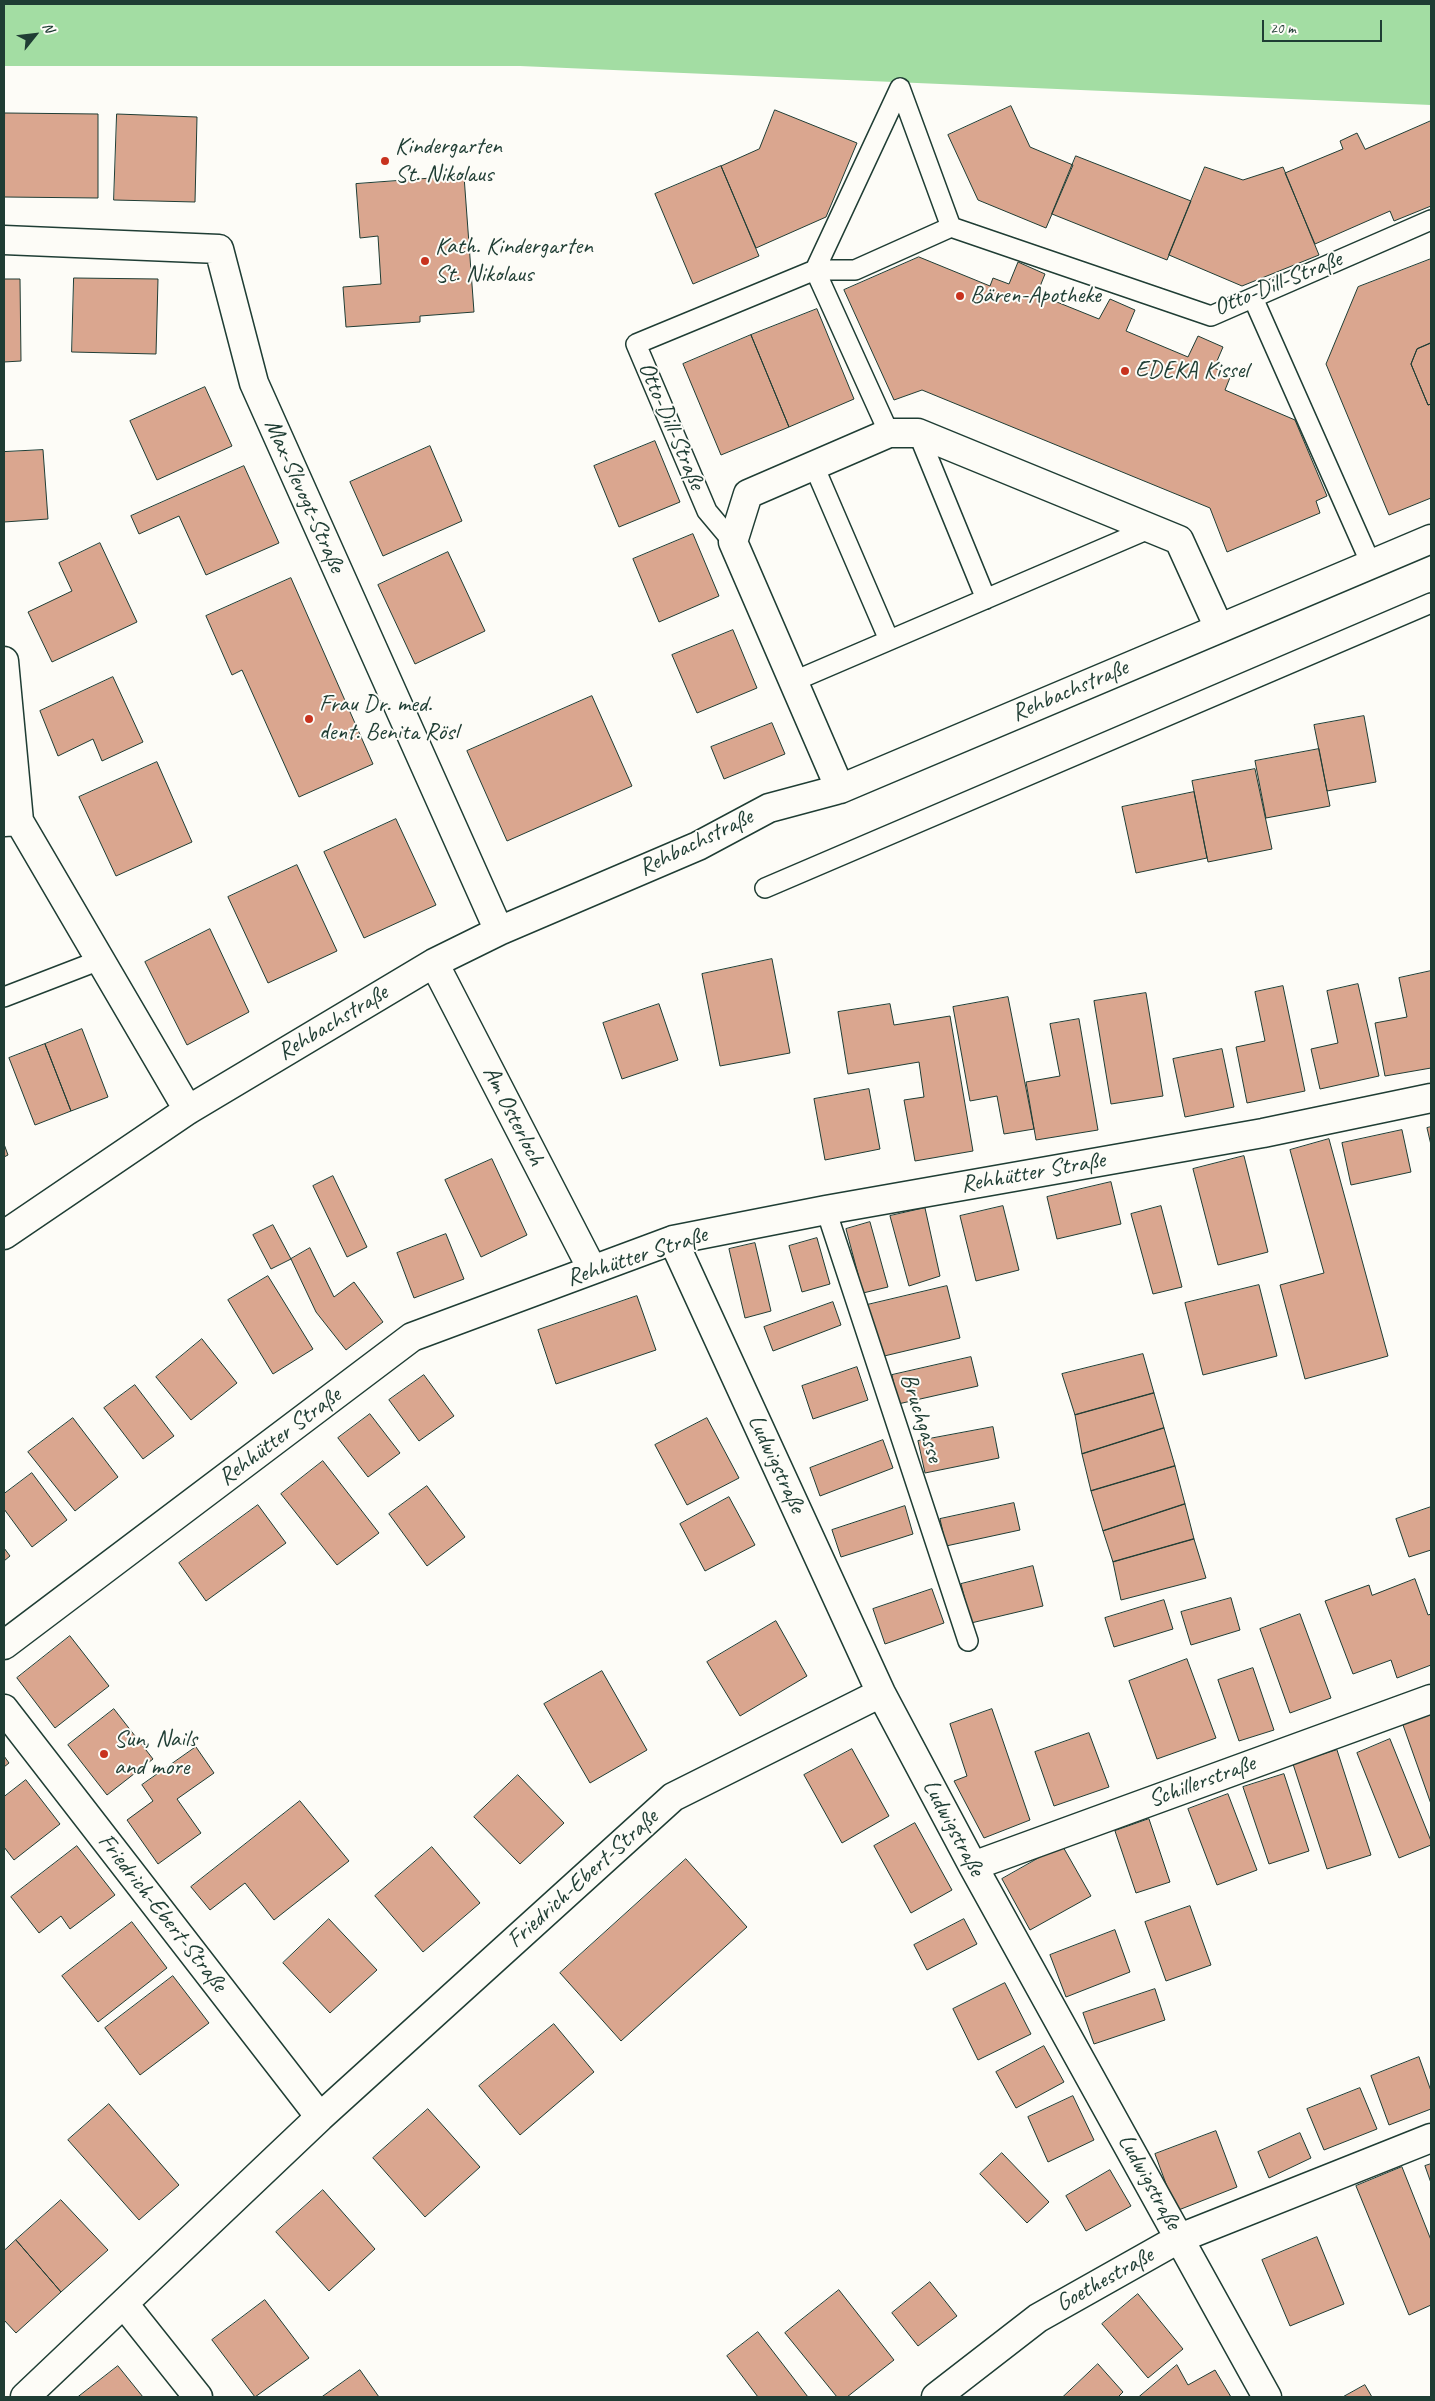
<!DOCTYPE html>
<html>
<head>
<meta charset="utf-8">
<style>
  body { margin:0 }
  #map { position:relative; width:1435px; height:2401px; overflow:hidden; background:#fdfcf7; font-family:Caveat,sans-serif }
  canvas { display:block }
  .frame { position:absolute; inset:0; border:5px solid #1f3d34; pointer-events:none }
  .north { position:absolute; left:10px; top:10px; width:50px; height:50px; -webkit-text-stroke:4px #fdfcf7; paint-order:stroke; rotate:61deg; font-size:14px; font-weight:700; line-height:20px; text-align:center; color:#1f3d34 }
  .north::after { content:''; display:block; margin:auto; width:18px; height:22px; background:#1f3d34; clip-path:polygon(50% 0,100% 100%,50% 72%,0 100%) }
  .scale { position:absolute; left:1262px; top:20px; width:120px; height:22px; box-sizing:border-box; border:2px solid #1f3d34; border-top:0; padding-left:6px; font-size:15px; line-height:18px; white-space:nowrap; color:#1f3d34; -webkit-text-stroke:4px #fdfcf7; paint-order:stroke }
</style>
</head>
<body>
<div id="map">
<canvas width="1435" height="2401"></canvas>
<div class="frame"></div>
<div class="north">N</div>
<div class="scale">20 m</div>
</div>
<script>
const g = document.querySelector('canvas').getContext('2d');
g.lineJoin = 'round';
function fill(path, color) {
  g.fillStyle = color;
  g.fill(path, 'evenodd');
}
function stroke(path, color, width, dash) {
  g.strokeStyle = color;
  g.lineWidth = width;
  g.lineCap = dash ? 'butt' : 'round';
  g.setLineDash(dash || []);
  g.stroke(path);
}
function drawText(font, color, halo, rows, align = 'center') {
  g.font = font + ' Caveat,sans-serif';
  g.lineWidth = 4;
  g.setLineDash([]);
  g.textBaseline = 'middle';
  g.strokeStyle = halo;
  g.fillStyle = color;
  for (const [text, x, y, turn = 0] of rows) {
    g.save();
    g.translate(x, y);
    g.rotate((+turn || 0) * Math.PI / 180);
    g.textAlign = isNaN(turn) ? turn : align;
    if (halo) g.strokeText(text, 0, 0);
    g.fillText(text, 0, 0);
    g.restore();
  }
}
fill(new Path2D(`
  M 4,4 L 1431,4 L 1431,105 L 520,66 L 4,66 Z`), '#a3dda3');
const building = new Path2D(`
  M 1011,106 L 1030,147 L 1073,165 L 1046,228 L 978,200 L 948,135 Z
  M 775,110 L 857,143 L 826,217 L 756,248 L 721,166 L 759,149 Z
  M 5,113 L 98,114 L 98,198 L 4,197 Z
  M 117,114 L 197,117 L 195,202 L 114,200 Z
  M 1431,121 L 1431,206 L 1394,221 L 1390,211 L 1315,244 L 1285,173 L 1343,149 L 1340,141 L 1357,133 L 1365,149 Z
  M 1076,156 L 1191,201 L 1167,260 L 1052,214 Z
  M 721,166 L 759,256 L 693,284 L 655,194 Z
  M 1205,167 L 1243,180 L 1283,167 L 1319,255 L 1242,286 L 1169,255 Z
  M 464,176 L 474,312 L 420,316 L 420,322 L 346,327 L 343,287 L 381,284 L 378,236 L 360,238 L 356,184 Z
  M 919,257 L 990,286 L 993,278 L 1009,284 L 1018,262 L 1045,274 L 1037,294 L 1099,319 L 1110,299 L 1135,310 L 1126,331 L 1188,357 L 1198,336 L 1223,347 L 1214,368 L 1231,375 L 1225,390 L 1295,420 L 1327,496 L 1316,501 L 1320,513 L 1227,552 L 1210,508 L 922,390 L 894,400 L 844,290 Z
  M 1431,259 L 1431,343 L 1417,349 L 1411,364 L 1428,405 L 1431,404 L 1431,498 L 1389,515 L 1326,364 L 1358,287 Z
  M 74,278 L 158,279 L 156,354 L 72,352 Z
  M 4,279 L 20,279 L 21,361 L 4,362 Z
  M 817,309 L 854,399 L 789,427 L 751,335 Z
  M 751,335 L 789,427 L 721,455 L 683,364 Z
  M 1431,343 L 1431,404 L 1428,405 L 1411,364 L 1417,349 Z
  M 205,387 L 232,446 L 157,480 L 130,421 Z
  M 655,441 L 680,502 L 619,527 L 594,466 Z
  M 430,446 L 462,521 L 383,556 L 350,482 Z
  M 43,450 L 48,519 L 4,522 L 4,452 Z
  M 244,466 L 279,543 L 206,575 L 179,516 L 139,534 L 131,516 Z
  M 693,534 L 719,596 L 659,622 L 633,559 Z
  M 100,543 L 137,622 L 52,662 L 28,612 L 72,591 L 59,563 Z
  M 448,552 L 485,631 L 415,664 L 378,585 Z
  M 291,578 L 373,764 L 299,797 L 242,670 L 232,675 L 206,616 Z
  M 733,630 L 757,688 L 697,713 L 672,655 Z
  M 113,677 L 143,742 L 102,761 L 93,739 L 58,756 L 40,711 Z
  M 592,696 L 632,786 L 507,841 L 467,751 Z
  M 1364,716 L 1376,782 L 1327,791 L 1314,725 Z
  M 772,723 L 785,754 L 724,779 L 711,747 Z
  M 1319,749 L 1330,806 L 1266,818 L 1255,761 Z
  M 157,762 L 192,842 L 116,876 L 79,797 Z
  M 1255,769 L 1272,849 L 1208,862 L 1192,781 Z
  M 1194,792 L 1207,858 L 1136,873 L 1122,807 Z
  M 396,819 L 436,905 L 364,938 L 324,852 Z
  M 297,865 L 337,951 L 268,983 L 228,897 Z
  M 210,929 L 249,1012 L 187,1045 L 145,962 Z
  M 772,959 L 790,1053 L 720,1066 L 702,974 Z
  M 1431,971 L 1431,1068 L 1385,1076 L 1375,1023 L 1407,1017 L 1399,978 Z
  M 1358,984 L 1379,1076 L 1320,1089 L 1311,1049 L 1338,1043 L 1327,991 Z
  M 1283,986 L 1305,1091 L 1247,1103 L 1236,1047 L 1265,1041 L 1255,992 Z
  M 1146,993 L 1163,1096 L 1111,1104 L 1094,1001 Z
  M 1008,997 L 1034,1129 L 1004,1134 L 997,1096 L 970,1101 L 953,1007 Z
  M 659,1004 L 678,1060 L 622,1079 L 603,1023 Z
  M 890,1004 L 894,1025 L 950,1016 L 973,1151 L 915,1161 L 904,1100 L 924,1097 L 919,1062 L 848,1074 L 838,1012 Z
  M 1079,1019 L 1098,1130 L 1036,1140 L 1026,1082 L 1060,1076 L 1050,1024 Z
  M 82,1029 L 108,1097 L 71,1111 L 45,1044 Z
  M 45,1044 L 71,1111 L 35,1125 L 9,1058 Z
  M 1222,1049 L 1234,1107 L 1185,1117 L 1173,1059 Z
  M 869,1089 L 880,1149 L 825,1160 L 814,1099 Z
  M 1431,1127 L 1431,1145 L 1427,1128 Z
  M 1402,1130 L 1411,1172 L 1351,1185 L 1342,1143 Z
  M 1329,1139 L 1388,1356 L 1305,1379 L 1280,1285 L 1324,1273 L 1290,1150 Z
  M 4,1144 L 8,1155 L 4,1157 Z
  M 1244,1156 L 1268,1252 L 1218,1265 L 1193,1169 Z
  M 492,1159 L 527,1235 L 481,1257 L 445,1180 Z
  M 333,1176 L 367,1247 L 347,1257 L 313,1186 Z
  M 1111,1182 L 1121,1224 L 1057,1239 L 1047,1197 Z
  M 1003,1206 L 1019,1270 L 976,1281 L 960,1216 Z
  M 1161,1206 L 1182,1287 L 1153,1294 L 1131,1214 Z
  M 925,1208 L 940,1276 L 909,1286 L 890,1216 Z
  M 870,1222 L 888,1287 L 863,1293 L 846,1229 Z
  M 273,1225 L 291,1259 L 271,1269 L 253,1235 Z
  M 446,1234 L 464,1279 L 414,1298 L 397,1253 Z
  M 817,1238 L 830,1284 L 802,1292 L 789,1246 Z
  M 755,1243 L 771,1311 L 745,1318 L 729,1249 Z
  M 310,1248 L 334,1297 L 354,1282 L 383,1322 L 346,1350 L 316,1312 L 291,1259 Z
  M 268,1276 L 313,1349 L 273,1374 L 228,1300 Z
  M 1259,1285 L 1277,1356 L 1203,1375 L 1185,1303 Z
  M 947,1286 L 960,1338 L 880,1357 L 867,1305 Z
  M 637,1296 L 656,1350 L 556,1384 L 538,1330 Z
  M 833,1302 L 841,1325 L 773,1351 L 764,1327 Z
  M 202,1339 L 237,1383 L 191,1420 L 156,1377 Z
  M 1143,1354 L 1154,1393 L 1075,1415 L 1062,1374 Z
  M 971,1357 L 978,1386 L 898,1404 L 892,1375 Z
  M 857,1367 L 868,1400 L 813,1419 L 802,1386 Z
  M 424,1375 L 454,1416 L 419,1441 L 389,1400 Z
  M 135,1385 L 174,1436 L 143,1459 L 104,1408 Z
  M 1154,1393 L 1164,1428 L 1082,1454 L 1075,1415 Z
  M 370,1414 L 400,1453 L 368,1477 L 338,1438 Z
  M 73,1418 L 118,1477 L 75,1511 L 28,1452 Z
  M 707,1418 L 739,1478 L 687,1505 L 655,1445 Z
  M 993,1427 L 999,1458 L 925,1473 L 918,1441 Z
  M 1164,1428 L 1175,1466 L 1091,1491 L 1082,1454 Z
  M 883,1440 L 893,1468 L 820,1496 L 810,1468 Z
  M 323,1461 L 379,1533 L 337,1565 L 281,1494 Z
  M 1175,1466 L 1185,1504 L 1103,1531 L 1091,1491 Z
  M 32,1473 L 67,1520 L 32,1547 L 4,1509 L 4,1494 Z
  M 427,1486 L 465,1537 L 427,1566 L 389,1514 Z
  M 729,1497 L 755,1545 L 705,1571 L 680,1524 Z
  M 1014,1503 L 1020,1530 L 946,1546 L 940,1519 Z
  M 1185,1504 L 1194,1539 L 1113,1562 L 1103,1531 Z
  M 258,1505 L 286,1543 L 206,1601 L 179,1563 Z
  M 905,1506 L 913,1534 L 841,1557 L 832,1530 Z
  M 1431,1507 L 1431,1550 L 1409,1557 L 1396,1519 Z
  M 1194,1539 L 1206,1578 L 1121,1600 L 1113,1562 Z
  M 4,1548 L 10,1556 L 4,1561 Z
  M 1033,1566 L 1043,1606 L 971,1623 L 961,1584 Z
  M 1415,1579 L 1428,1615 L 1431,1614 L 1431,1665 L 1397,1678 L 1391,1660 L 1353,1674 L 1325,1601 L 1369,1585 L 1372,1595 Z
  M 932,1589 L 944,1623 L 885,1644 L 873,1609 Z
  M 1231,1598 L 1240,1630 L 1191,1645 L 1181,1612 Z
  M 1164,1600 L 1173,1629 L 1114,1647 L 1105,1618 Z
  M 1300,1614 L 1331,1698 L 1290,1713 L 1260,1629 Z
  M 776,1621 L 807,1676 L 740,1716 L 707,1662 Z
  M 70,1636 L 109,1686 L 55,1728 L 17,1678 Z
  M 1187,1659 L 1216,1738 L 1157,1759 L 1129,1681 Z
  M 1253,1668 L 1274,1730 L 1239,1741 L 1218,1680 Z
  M 602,1671 L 647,1750 L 590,1783 L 544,1704 Z
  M 114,1709 L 153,1759 L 107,1795 L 68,1745 Z
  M 992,1709 L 1030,1820 L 984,1838 L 954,1781 L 967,1776 L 950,1724 Z
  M 1431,1715 L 1431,1804 L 1403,1725 Z
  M 1089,1733 L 1109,1787 L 1054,1806 L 1035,1752 Z
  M 1390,1739 L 1431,1841 L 1431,1845 L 1399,1858 L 1357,1753 Z
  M 196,1747 L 214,1773 L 177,1799 L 201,1833 L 158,1864 L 127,1820 L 153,1801 L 142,1785 Z
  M 852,1749 L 889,1816 L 842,1843 L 804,1775 Z
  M 1337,1750 L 1371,1855 L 1327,1869 L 1293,1764 Z
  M 4,1756 L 9,1763 L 4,1767 Z
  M 1284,1774 L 1309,1851 L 1269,1864 L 1243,1787 Z
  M 518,1775 L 564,1823 L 520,1864 L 474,1817 Z
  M 26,1780 L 60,1824 L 14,1860 L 4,1847 L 4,1797 Z
  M 1228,1794 L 1257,1870 L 1217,1885 L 1188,1809 Z
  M 300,1801 L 349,1861 L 274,1920 L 245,1883 L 210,1910 L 191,1887 Z
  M 1149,1819 L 1170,1882 L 1136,1893 L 1115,1831 Z
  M 915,1823 L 952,1890 L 911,1913 L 874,1846 Z
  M 1062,1845 L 1091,1896 L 1030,1930 L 1002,1879 Z
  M 77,1846 L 115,1895 L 70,1929 L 61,1916 L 39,1933 L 11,1897 Z
  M 432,1847 L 480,1903 L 423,1952 L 375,1896 Z
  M 686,1859 L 747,1927 L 621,2041 L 560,1973 Z
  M 1190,1906 L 1211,1965 L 1166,1981 L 1145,1922 Z
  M 329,1919 L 377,1970 L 330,2013 L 283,1963 Z
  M 964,1919 L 977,1944 L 927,1970 L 914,1945 Z
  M 132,1922 L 167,1968 L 98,2022 L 62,1976 Z
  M 1115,1930 L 1130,1972 L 1066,1997 L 1050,1955 Z
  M 173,1976 L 209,2023 L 140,2075 L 105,2028 Z
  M 1005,1983 L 1031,2034 L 978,2060 L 953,2009 Z
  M 1155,1989 L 1165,2020 L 1094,2044 L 1083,2013 Z
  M 554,2024 L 594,2072 L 520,2135 L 479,2086 Z
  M 1044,2046 L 1064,2082 L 1016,2108 L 996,2072 Z
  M 1419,2057 L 1431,2091 L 1431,2109 L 1389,2125 L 1371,2076 Z
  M 1360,2088 L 1377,2129 L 1324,2150 L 1307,2109 Z
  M 1073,2096 L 1094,2140 L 1048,2162 L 1028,2117 Z
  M 109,2104 L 179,2185 L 139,2220 L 68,2140 Z
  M 428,2109 L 480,2167 L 425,2217 L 373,2158 Z
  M 1216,2131 L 1237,2187 L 1176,2211 L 1155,2154 Z
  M 1300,2133 L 1311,2158 L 1269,2178 L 1258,2152 Z
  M 1002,2153 L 1049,2202 L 1027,2223 L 980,2174 Z
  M 1431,2164 L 1431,2183 L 1425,2166 Z
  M 1402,2167 L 1431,2240 L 1431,2305 L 1409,2315 L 1356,2186 Z
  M 1110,2170 L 1131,2206 L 1086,2231 L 1066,2196 Z
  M 323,2190 L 375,2249 L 329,2291 L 276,2232 Z
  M 61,2200 L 108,2250 L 61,2292 L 16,2240 Z
  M 1317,2237 L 1344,2304 L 1290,2326 L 1262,2260 Z
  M 16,2240 L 61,2292 L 16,2333 L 4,2320 L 4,2251 Z
  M 930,2282 L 957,2316 L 918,2346 L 892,2313 Z
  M 839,2290 L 894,2360 L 847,2397 L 837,2397 L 785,2333 Z
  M 1138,2294 L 1183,2349 L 1148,2378 L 1102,2324 Z
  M 265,2300 L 309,2358 L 255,2397 L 212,2340 Z
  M 758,2332 L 808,2397 L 758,2397 L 727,2356 Z
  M 1098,2364 L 1123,2392 L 1118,2397 L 1063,2397 Z
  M 1177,2365 L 1188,2385 L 1215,2370 L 1231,2397 L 1139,2397 Z
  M 118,2366 L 143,2397 L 78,2397 Z
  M 360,2370 L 379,2397 L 322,2397 Z
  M 1365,2385 L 1372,2397 L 1343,2397 Z`);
fill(building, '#daa68f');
stroke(building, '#1f3d34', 1);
const lane = new Path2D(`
  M 900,88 L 951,227
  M 1253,298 L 1371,564
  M 889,433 L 815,270 L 855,270 L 951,227 L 1211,316 L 1431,220
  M 918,433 L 986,599
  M 814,466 L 889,640
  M 733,542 L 707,511 L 636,344 L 815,270 L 900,88
  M 792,682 L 1151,528
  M 765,888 L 1431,603
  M 4,997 L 100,960
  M 826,1210 L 968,1641`);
const street = new Path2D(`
  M 4,240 L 219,249 L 254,383 L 499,931
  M 4,661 L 19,821
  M 840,789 L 733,542 L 748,494 L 889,433 L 918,433 L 1179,540 L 1219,628
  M 4,822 L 19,821 L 188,1110
  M 434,963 L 592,1269
  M 4,1235 L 188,1110 L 434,963 L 499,931 L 698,846 L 769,808 L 840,789 L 1431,539
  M 673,1240 L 881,1693 L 973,1866 L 1267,2397
  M 4,1645 L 412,1337 L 673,1240 L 826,1210 L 1263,1133 L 1431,1098
  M 4,1709 L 320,2117
  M 973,1866 L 1431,1699
  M 124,2304 L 198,2397
  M 25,2397 L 320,2117 L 673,1797 L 881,1693
  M 936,2397 L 1038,2318 L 1180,2238 L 1431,2138`);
stroke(lane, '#1f3d34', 22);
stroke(street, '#1f3d34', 31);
stroke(lane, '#fdfcf7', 19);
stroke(street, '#fdfcf7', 28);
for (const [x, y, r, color] of [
  [385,161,5,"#c8321e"],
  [425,261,5,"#c8321e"],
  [960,296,5,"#c8321e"],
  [1125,371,5,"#c8321e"],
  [309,719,5,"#c8321e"],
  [104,1754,5,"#c8321e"]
]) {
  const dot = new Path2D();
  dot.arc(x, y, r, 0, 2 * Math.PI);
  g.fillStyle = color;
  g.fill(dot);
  stroke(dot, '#fdfcf7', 2);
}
drawText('24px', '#1f3d34', '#fdfcf7', [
  ["Kindergarten",395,147],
  ["St. Nikolaus",395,175],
  ["Kath. Kindergarten",435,247],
  ["St. Nikolaus",435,275],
  ["Bären-Apotheke",970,296],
  ["EDEKA Kissel",1135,371],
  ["Frau Dr. med.",319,705],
  ["dent. Benita Rösl",319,733],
  ["Sun, Nails",114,1740],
  ["and more",114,1768]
], 'left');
drawText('24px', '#1f3d34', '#fdfcf7', [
  ["Otto-Dill-Straße",1278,284,-22],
  ["Otto-Dill-Straße",671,426,67],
  ["Max-Slevogt-Straße",304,496,66],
  ["Rehbachstraße",1070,691,-23],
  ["Rehbachstraße",696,843,-26],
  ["Rehbachstraße",333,1023,-31],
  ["Am Osterloch",513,1116,63],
  ["Rehhütter Straße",1033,1173,-10],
  ["Rehhütter Straße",637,1257,-18],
  ["Bruchgasse",921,1418,72],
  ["Rehhütter Straße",280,1437,-37],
  ["Ludwigstraße",776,1464,65],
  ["Schillerstraße",1202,1782,-20],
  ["Ludwigstraße",953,1828,62],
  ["Friedrich-Ebert-Straße",583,1879,-42],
  ["Friedrich-Ebert-Straße",162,1913,52],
  ["Ludwigstraße",1149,2182,61],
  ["Goethestraße",1105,2280,-29]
]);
</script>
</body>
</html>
